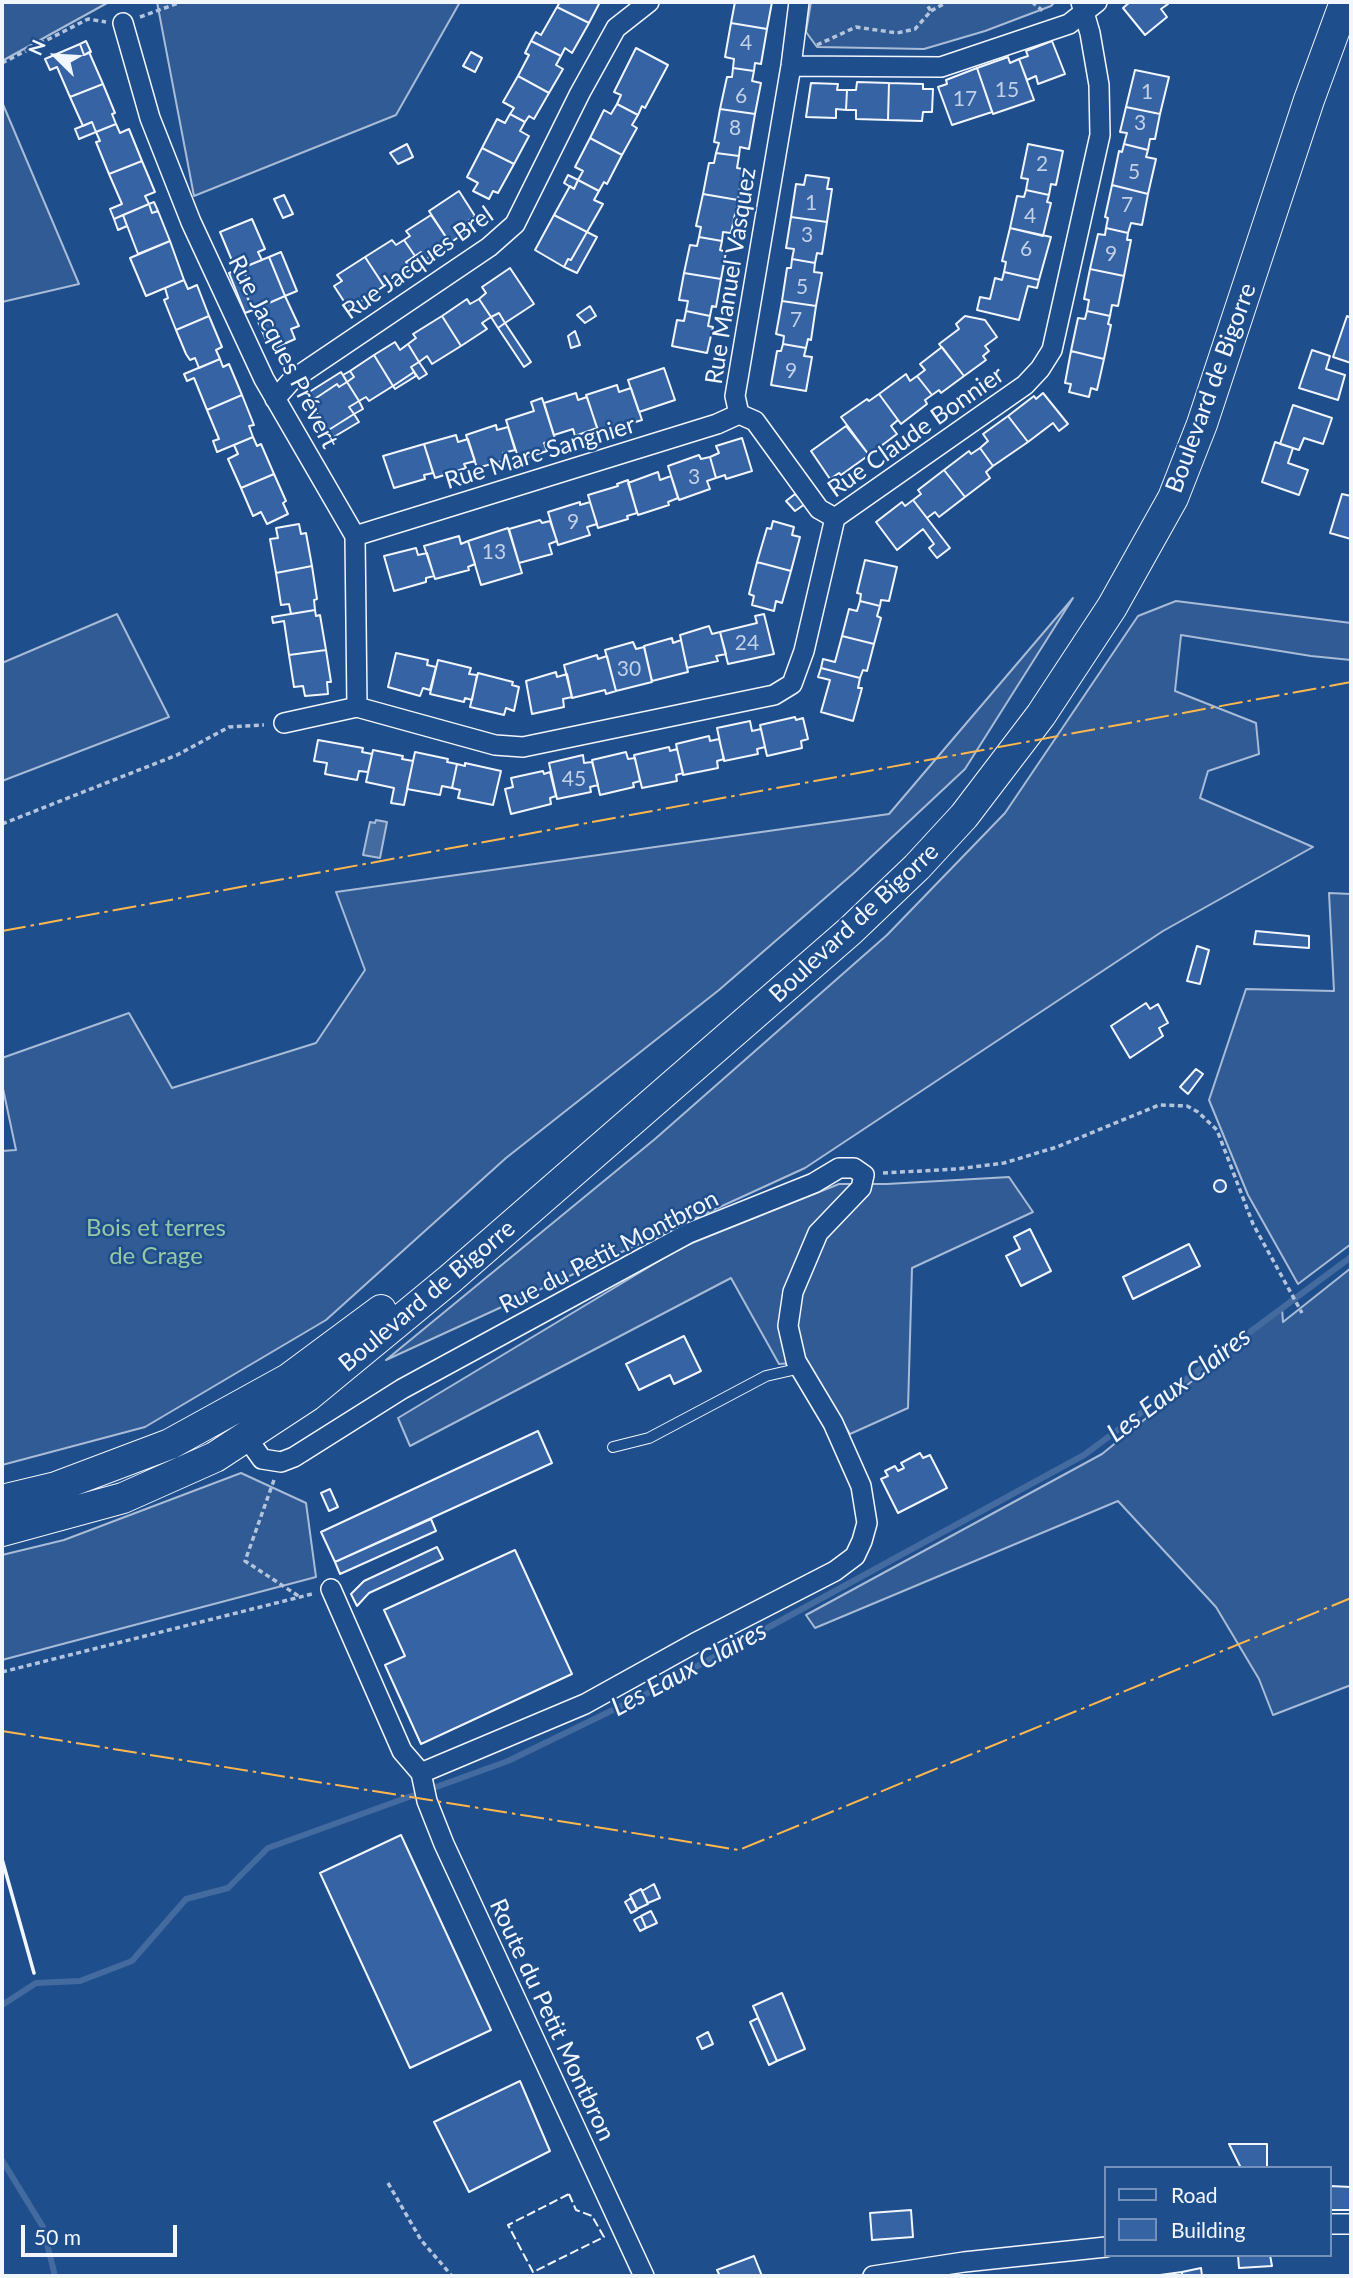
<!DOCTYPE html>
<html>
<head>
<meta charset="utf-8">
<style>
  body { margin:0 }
  #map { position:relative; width:1353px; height:2278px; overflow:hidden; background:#1f4e8c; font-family:Lato,sans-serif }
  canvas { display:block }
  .frame { position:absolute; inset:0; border:4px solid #f2f6ff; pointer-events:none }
  .legend { position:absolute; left:1104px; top:2166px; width:228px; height:91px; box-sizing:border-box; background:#1f4e8c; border:2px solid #7391ba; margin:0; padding:9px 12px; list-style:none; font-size:21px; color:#f2f6ff }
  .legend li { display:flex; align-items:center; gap:14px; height:35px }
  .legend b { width:35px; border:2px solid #7391ba }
  .north { position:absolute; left:21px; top:21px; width:70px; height:70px; -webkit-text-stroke:5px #1f4e8c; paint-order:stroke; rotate:294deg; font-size:19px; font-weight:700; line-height:28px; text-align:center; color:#f2f6ff }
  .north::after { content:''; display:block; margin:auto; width:24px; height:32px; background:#f2f6ff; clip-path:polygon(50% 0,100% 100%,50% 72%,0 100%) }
  .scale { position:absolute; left:21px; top:2225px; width:156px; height:32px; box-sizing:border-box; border:4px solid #f2f6ff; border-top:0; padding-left:9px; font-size:21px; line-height:24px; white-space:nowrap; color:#f2f6ff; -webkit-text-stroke:5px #1f4e8c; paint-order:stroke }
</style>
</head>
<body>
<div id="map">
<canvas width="1353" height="2278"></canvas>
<div class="frame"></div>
<ul class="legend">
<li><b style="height:9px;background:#1f4e8c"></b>Road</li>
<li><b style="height:19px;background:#3563a3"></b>Building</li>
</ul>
<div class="north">N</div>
<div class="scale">50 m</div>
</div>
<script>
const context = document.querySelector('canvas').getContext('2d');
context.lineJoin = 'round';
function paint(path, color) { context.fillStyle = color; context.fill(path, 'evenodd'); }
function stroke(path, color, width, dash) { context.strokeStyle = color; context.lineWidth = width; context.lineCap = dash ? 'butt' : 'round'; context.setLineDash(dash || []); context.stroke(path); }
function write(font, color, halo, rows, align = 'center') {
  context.font = font + ' Lato,sans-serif'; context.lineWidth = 5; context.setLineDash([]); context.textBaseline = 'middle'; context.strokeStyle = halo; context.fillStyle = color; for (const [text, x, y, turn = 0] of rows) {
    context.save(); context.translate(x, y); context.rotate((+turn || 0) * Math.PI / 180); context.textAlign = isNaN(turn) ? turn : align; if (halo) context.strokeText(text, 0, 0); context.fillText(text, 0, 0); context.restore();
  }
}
const built = new Path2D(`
  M2,2H109L2,61Z
  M157,2H460L396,115L194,196Z
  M811,2H1055L1051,6L985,31L924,49L817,47L806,32Z
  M2,102L79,284L2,302Z
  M1073,598L965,769L855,872L719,990L506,1158L326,1320L145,1427L2,1465V1151L16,1150L2,1084V1058L129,1013L172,1088L316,1043L365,970L336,892L889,814Z
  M1176,601L1351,623V660L1311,656L1181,635L1175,691L1256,723L1259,754L1208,771L1200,798L1313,847L1163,931L805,1168L386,1360L655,1139L887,935L1005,813L1138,616Z
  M117,614L169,717L2,781V663Z
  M1329,893L1351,894V1244L1298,1284L1248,1195L1209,1100L1246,989L1334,991Z
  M1009,1177L1033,1212L912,1268L908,1408L850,1434L807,1362L779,1364L731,1278L410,1446L398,1418L682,1247L839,1184H887Z
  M1351,1268V1685L1273,1715L1259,1679L1216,1607L1118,1501L815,1628L806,1615L1102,1454L1282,1308L1283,1322Z
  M241,1473L306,1503L316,1577L2,1660V1555L64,1540Z`);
paint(built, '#305b95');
stroke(built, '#a8bbd7', 2);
const water = new Path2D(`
  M376,820L387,822L380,858L363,855L370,822L375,823Z`);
paint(water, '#446ba0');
stroke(water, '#a8bbd7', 2);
stroke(new Path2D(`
  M2,2005L36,1983L80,1981L132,1961L186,1899L228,1888L268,1848L508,1761L650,1692L1084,1455L1351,1257
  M2,2160L43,2227L55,2276`), '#446ba0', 6);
const building = new Path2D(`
  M560,2H600L589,23L557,7Z
  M735,2H772L767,29L731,23Z
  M1130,2H1166L1168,4L1161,9L1167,17L1145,35L1123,8Z
  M557,7L589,23L572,53L565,48L561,56L531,41L536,32L541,35Z
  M731,23L767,29L761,64L755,63L754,71L733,68L734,59L725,57Z
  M86,41L91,52L84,55L80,44Z
  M531,41L561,56L556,65L563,69L549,93L518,76L529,55L525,53Z
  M1052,41L1065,74L1038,84L1036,76L1027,80L1019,59L1028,56L1026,51Z
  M80,44L84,55L89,52L103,84L70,97L57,67L50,70L45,59Z
  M636,48L668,65L645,108L642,106L638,115L617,104L621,95L614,92Z
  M471,52L482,58L475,72L463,66Z
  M1008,57L1010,63L1019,59L1034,100L993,114L977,68Z
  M733,68L754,71L752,81L761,83L755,114L720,109L727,77H732Z
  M977,68L992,112L952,125L938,87L947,84L946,80Z
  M1135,70L1169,77L1160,114L1126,107Z
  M518,76L549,93L534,119L529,116L525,122L510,114L514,108L503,102Z
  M857,82L889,83L888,120L856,119V110H846L847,90H856Z
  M811,83L838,84L837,90H847L846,110L836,109V118L806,117Z
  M889,83L923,84V89H933L932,112H923L922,121L888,120Z
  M103,84L115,113L112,114L116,124L96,132L92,122L83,126L70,97Z
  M617,104L638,115L632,125L637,128L622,155L590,138L604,110L611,114Z
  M1126,107L1160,114L1155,139H1150L1148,150L1124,144L1127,133L1120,132Z
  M720,109L755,114L749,149L740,147L739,156L716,153L719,143L714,142Z
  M510,114L525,122L520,131L529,136L514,164L482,148L497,119L505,123Z
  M92,122L96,132L79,139L75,129Z
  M116,124L120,133L129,129L142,161L109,174L96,142L100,141L96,132Z
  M590,138L622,155L607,184L604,182L599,191L578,180L583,171L575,167Z
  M407,144L413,157L398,164L390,153Z
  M1028,144L1063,151L1056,185L1051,184L1049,195L1026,190L1028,179L1021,178Z
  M1124,144L1148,150L1146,157L1156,159L1148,194L1112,185L1119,151L1122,152Z
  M482,148L514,164L498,193L493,191L489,199L473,191L478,183L467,177Z
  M716,153L739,156L737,168L743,169L738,200L703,194L709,163H714Z
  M142,161L155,192L145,196L149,204L114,219L110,209L122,204L109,174Z
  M568,175L578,180L574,189L564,183Z
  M806,175L829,178L827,189H832L827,222L791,217L796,184L804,185Z
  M578,180L599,191L594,200L603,204L587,232L554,215L570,186L574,189Z
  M1112,185L1148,194L1142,225L1131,223L1128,233L1106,228L1108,218L1105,217Z
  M1026,190L1049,195L1047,202L1051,203L1043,236L1010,228L1017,196L1024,197Z
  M459,191L475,216L465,223L470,229L450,243L429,211Z
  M703,194L738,200L731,233L723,232L722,241L699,237L701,227L696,226Z
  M284,195L293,214L283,218L274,199Z
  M154,202L158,211L152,213L149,204Z
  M149,204L152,213L158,211L170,241L138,254L123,215Z
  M123,215L127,226L118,230L114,219Z
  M431,215L450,243L426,259L421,252L415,256L404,240L410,236L406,231Z
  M554,215L587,232L571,260L568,259L564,267L535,250Z
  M791,217L827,222L822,254L817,253L815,263L792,259L794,249L786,248Z
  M252,219L265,249L258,252L262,260L242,268L239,260L233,263L220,232Z
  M1010,228L1051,237L1039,280L1004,272L1006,262L1002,261Z
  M1106,228L1128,233L1127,240H1131L1124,276L1090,269L1098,234L1105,235Z
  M587,232L597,237L577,273L564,267L568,259L571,260Z
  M699,237L722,241L720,250L726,252L721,279L684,273L690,245L697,246Z
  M392,240L396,245L404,240L415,256L406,262L411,269L384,286L365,257Z
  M170,241L184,280L146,296L130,258Z
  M281,252L297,291L285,296L269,257Z
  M269,257L285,296L253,310L240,281L247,278L242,268Z
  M365,257L384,286L357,304L355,301L347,306L334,286L342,281L337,275Z
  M792,259L815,263L814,272L822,273L816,306L782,301L787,268H791Z
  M242,268L247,278L240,281L253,310L245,313L229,273Z
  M510,268L534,304L505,323L499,313L491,317L479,299L486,293L482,287Z
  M1090,269L1124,276L1118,306L1112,305L1110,316L1087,311L1089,300L1084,299Z
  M1004,272L1039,280L1037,288L1028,286L1019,320L977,310L980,297L990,299L995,278L1002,280Z
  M684,273L721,279L716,307L712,306L710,316L686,311L688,301L679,300Z
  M184,280L188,289L197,285L209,316L176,330L164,300L168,298L165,288Z
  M285,296L299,326L291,329L295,339L275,348L271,338L266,340L253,310Z
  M467,299L470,304L479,299L491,317L482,323L487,329L461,346L442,316Z
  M782,301L816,306L811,340L808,339L806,348L783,344L784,336L776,334Z
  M590,306L596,316L585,323L577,315Z
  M686,311L710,316L708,326L713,327L707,353L672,346L677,320L684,321Z
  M1087,311L1110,316L1108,324L1111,325L1104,359L1071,351L1078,318L1085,319Z
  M499,313L505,323L498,328L491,317Z
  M209,316L222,347L216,350L220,359L199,368L195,358L190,360L186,354L176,330Z
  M442,316L461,346L432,364L427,356L419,362L408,344L416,338L413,334Z
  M965,316L985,320L997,337L985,346L989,351L983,356L986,360L964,376L939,344L959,329L956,324Z
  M1347,316L1351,318V363L1333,357Z
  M505,323L531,362L524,367L498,328Z
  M575,331L580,345L571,348L568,336Z
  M395,342L400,350L408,344L419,362L411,367L414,372L393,386L374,355Z
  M783,344L806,348L804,356L812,357L806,391L771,385L777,351H781Z
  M942,347L964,376L941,393L939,390L932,395L917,376L925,370L920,364Z
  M1312,350L1330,356L1326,369L1345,375L1338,400L1299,388Z
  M1071,351L1104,359L1097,390L1091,388L1089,397L1069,392L1071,384L1065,383Z
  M374,355L393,386L369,401L366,397L359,401L347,382L354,377L350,371Z
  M220,359L223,367L229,364L242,395L207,410L194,378L187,381L184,374Z
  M419,362L427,374L419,379L411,367Z
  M664,368L675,400L639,412L628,380Z
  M350,371L354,377L347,382L343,375Z
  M341,372L347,382L339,387L337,384L310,402L306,394Z
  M414,372L416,376L395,389L393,386Z
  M906,374L910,381L917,376L932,395L925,400L927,404L901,424L879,394Z
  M347,382L359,401L349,407L354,414L327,431L310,402L337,384L339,387Z
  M617,385L619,392L631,388L642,420L599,433L586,395Z
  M576,393L578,400L587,397L597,428L575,436L573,429L554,435L544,403Z
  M1043,393L1068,424L1059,431L1053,423L1028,442L1008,416L1034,396L1036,399Z
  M879,394L898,420L891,426L897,434L869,455L841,417L867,399L869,401Z
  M242,395L254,425L249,426L253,437L217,452L213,441L219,439L207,410Z
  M542,398L555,439L544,443L547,451L519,460L506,420L534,411L531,402Z
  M359,401L363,409L354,414L349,407Z
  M1293,405L1332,418L1323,444L1304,438L1299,450L1280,444Z
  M354,414L359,422L332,438L327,431Z
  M1008,416L1028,442L993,466L980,448L988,441L983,434Z
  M496,425L497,430L508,427L515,450L503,453L506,460L477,468L466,435Z
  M846,426L869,455L841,475L839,473L830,479L811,451Z
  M456,435L458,442L468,439L475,461L464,464L466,468L435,478L424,444Z
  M253,437L257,446L261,444L274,474L241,488L228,459L238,454L234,445Z
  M742,438L752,471L726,479L725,475L716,478L710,457L719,453L716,446Z
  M1275,442L1293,448L1288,463L1308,470L1299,495L1262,482Z
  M424,444L433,473L424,475L425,479L394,488L383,456Z
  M980,448L993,466L986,472L990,478L965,497L944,470L969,451L971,454Z
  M699,455L701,459L710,457L716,478L707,481L710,489L679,500L668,466Z
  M944,470L965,497L939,517L935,512L927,518L913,500L921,494L918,490Z
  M658,472L660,480L671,476L678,498L668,502L669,505L638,515L628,483Z
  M274,474L286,501L283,503L288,514L267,524L261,512L253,516L241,488Z
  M628,480L637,513L627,516L628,519L598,528L588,495L618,486L617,484Z
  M795,494L805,504L795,511L786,501Z
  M1342,494L1351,496V539L1330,533Z
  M913,500L950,548L937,558L929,548L934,544L923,529L897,550L876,522L902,502L905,506Z
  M580,502V505L590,502L597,524L587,527L590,535L558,545L548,512Z
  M540,520L542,523L550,521L557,541L549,544L552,554L519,563L509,529Z
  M773,521L794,527L792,535L800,537L791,571L757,562L767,528L771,529Z
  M299,524L301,534L306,533L312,566L276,573L270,539L278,538L276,528Z
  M508,528L522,573L481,585L468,541Z
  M459,536L461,544L468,541L475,564L468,567L469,570L435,579L424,546Z
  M416,548L418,555L427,553L434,576L426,578V582L394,591L384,556Z
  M865,560L897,567L889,601L881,600L880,606L860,601L861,594L857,593Z
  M757,562L791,571L782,603L776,601L774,611L752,605L754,596L749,594Z
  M312,566L317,599L314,600L315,610L291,614L289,604L281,605L276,573Z
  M860,601L880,606L877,616L881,618L874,644L842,636L849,609L857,611Z
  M315,610L316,616L320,615L326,650L289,655L284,621L273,623L272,617Z
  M764,614L774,654L728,664L720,632L757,623L755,616Z
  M709,626L712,634L720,632L726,654L716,656L718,661L687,668L680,635Z
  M842,636L874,644L867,671L863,670L860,678L821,668L823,659L835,662Z
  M672,638L673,643L681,640L688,672L652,681L644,646Z
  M633,642L636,649L644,647L652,682L616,691L605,650Z
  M326,650L331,682H327L328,694L305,696L303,686L294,687L289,655Z
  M396,653L428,660L427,665L436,667L430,690L423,688L420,696L388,687Z
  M597,655L598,659L607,656L616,691L606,694L605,690L572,698L564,665Z
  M438,660L471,668L469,674L477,675L472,700L465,698L464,702L430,694Z
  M821,668L860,678L858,688H862L853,721L821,712L830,680L818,677Z
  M556,672L557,677L567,674L572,697L563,699L564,707L532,714L526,681Z
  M478,673L513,682L512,685L519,687L514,711L506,708L504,715L470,707Z
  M795,717L796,720L803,718L808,739L801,741L802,748L767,756L760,725Z
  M750,721L752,731L761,729L765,747L757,749L758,754L724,761L717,728Z
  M709,736L710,741L719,739L724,759L717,761L718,768L683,775L676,744Z
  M318,740L363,748L362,752L372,754L368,772L359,771L357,780L325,774L327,763L314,761Z
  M669,747L670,751L677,749L683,773L676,775L677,781L642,788L634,755Z
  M373,750L403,756L402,759L413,761L404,805L391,803L394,788L366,782Z
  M415,752L448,759L447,762L457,764L452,788L442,786L440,795L407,789Z
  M626,752L628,759L635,758L640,781L633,783L634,787L600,795L592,760Z
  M583,755L584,763L592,762L598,785L590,787L591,792L557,799L549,763Z
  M465,763L501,771L493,805L458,798L460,790L452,788L457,764L465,766Z
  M543,771L544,774L550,772L556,796L550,798L551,804L511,814L505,789L513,787L511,778Z
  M1256,931L1309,936V948L1254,944Z
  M1197,946L1209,950L1200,984L1187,981Z
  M1146,1003L1150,1009L1158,1004L1168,1023L1159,1028L1163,1036L1130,1058L1111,1026Z
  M1196,1069L1203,1074L1188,1094L1180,1087Z
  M1214 1186a6 6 0 1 1 12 0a6 6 0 1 1-12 0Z
  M1030,1229L1051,1271L1021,1286L1006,1256L1020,1249L1014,1237Z
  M1189,1244L1200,1266L1133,1299L1123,1277Z
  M684,1336L701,1371L674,1384L670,1375L639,1390L626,1364Z
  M538,1431L552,1463L335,1562L321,1532Z
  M920,1453L923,1458L930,1455L947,1488L898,1513L881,1479L888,1476L885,1471L895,1466L898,1471L904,1468L901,1463Z
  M330,1489L338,1507L329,1511L321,1493Z
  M431,1519L436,1531L340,1574L335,1562Z
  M437,1547L443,1559L369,1593L357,1606L351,1594L364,1581Z
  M515,1550L572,1674L421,1744L385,1665L405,1656L384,1610Z
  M401,1835L491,2030L410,2068L320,1873Z
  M654,1884L660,1898L648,1903L642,1891Z
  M641,1889L648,1904L637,1909L630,1895Z
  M631,1898L637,1910L631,1913L625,1902Z
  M651,1911L657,1923L646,1928L641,1916Z
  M641,1916L646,1928L640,1931L634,1920Z
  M782,1993L805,2049L777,2061L753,2006Z
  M758,2018L777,2061L769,2065L750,2022Z
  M708,2032L713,2044L702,2049L697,2038Z
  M520,2081L550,2151L469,2192L434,2122Z
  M1229,2144H1267V2168H1241Z
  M1330,2186L1351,2187V2210H1330Z
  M911,2210L913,2237L872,2240L870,2213Z
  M1238,2255H1270L1272,2266L1239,2268Z
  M754,2256L762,2276H720L717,2270Z
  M1201,2268L1202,2276H1182V2272Z
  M1182,2272V2276H1160V2275Z`);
paint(building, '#3563a3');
stroke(building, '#f2f6ff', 2);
const lane = new Path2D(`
  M613,1447L649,1438L766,1376L801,1368`);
const street = new Path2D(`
  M799,2L791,66L735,396L739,414L755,421L819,509L835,518
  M123,23L150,118L191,222L264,379L355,536L357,707
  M791,66L941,67L1069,24L1097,2
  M275,399L292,380L489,247L515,224L580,93L616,28L649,2
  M355,536L717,424L739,414
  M284,723L357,707L495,745L523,747L774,695L792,684L804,651L835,518L1025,385L1040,369L1052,350L1100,135L1099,85L1090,33L1081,2
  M247,1438L262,1459L281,1462L294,1457L402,1389L689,1233L814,1183L839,1168H854L864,1175L861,1188L818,1233L793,1292L788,1326L796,1361L833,1423L861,1486L867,1523L862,1541L855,1556L835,1571L695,1643L585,1704L421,1773
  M331,1589L402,1751L421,1773
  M421,1773L427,1801L444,1844L644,2276
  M1330,2224H1351
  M873,2276L964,2262L1106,2247`);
const primary = new Path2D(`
  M2,1500L56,1487L170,1444L288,1379L381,1310
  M2,1531L123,1498L215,1457L308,1396L450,1279L850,931L917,867L964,816L1041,715L1112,607L1173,498L1202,424L1309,100L1345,2`);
stroke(lane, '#f2f6ff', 12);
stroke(street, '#f2f6ff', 22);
stroke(primary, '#f2f6ff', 32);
stroke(new Path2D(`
  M1032,2L1043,11
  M931,11L947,2
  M140,17L181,2
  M817,45L856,27L897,33L915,29L931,11L925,2
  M2,63L88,19L106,22
  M2,824L177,755L229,727L264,725
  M883,1173L957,1169L1004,1163L1057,1147L1159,1105L1187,1106L1198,1112L1217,1130L1253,1224L1302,1313
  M274,1480L245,1561L300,1597
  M2,1672L312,1594
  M388,2183L421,2240L452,2276`), '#b3c4dc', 3.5, [5, 3.5]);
stroke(lane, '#1f4e8c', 10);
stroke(street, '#1f4e8c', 19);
stroke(primary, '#1f4e8c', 30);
stroke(new Path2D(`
  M569,2194L576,2210L592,2216L604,2237L533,2272L508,2225Z`), '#f2f6ff', 2, [9, 3.5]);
stroke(new Path2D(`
  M2,1859L34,1973`), '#f2f6ff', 3.5);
stroke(new Path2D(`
  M2,931L1351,682
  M2,1731L739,1850L1351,1598`), '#ffb74d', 2, [24, 5, 3.5, 5]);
write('21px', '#c3d1e8', null, [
  ["4",746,43],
  ["15",1007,90],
  ["1",1147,92],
  ["6",741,96],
  ["17",965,99],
  ["3",1140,123],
  ["8",735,128],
  ["2",1042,164],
  ["5",1134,172],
  ["1",811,203],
  ["7",1127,205],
  ["4",1030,216],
  ["3",807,235],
  ["6",1026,249],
  ["9",1111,254],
  ["5",802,287],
  ["7",796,320],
  ["9",791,371],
  ["3",694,477],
  ["9",573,522],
  ["13",494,552],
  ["24",747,643],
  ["30",629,669],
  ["45",574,779]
]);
write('24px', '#f2f6ff', '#1f4e8c', [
  ["Rue Jacques Brel",418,263,-35],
  ["Rue Manuel Vasquez",731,276,-81],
  ["Rue Jacques Prévert",283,352,63],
  ["Boulevard de Bigorre",1211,388,-70],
  ["Rue Claude Bonnier",916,432,-35],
  ["Rue Marc Sangnier",540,453,-17],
  ["Boulevard de Bigorre",854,923,-43],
  ["Rue du Petit Montbron",609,1252,-27],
  ["Boulevard de Bigorre",427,1296,-40],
  ["Route du Petit Montbron",552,2020,65]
]);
write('24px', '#97c8a6', '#1f4e8c', [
  ["Bois et terres",156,1228],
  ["de Crage",156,1256]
]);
write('italic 26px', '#f2f6ff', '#1f4e8c', [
  ["Les Eaux Claires",1179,1385,-37],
  ["Les Eaux Claires",689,1669,-28]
]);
</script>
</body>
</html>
